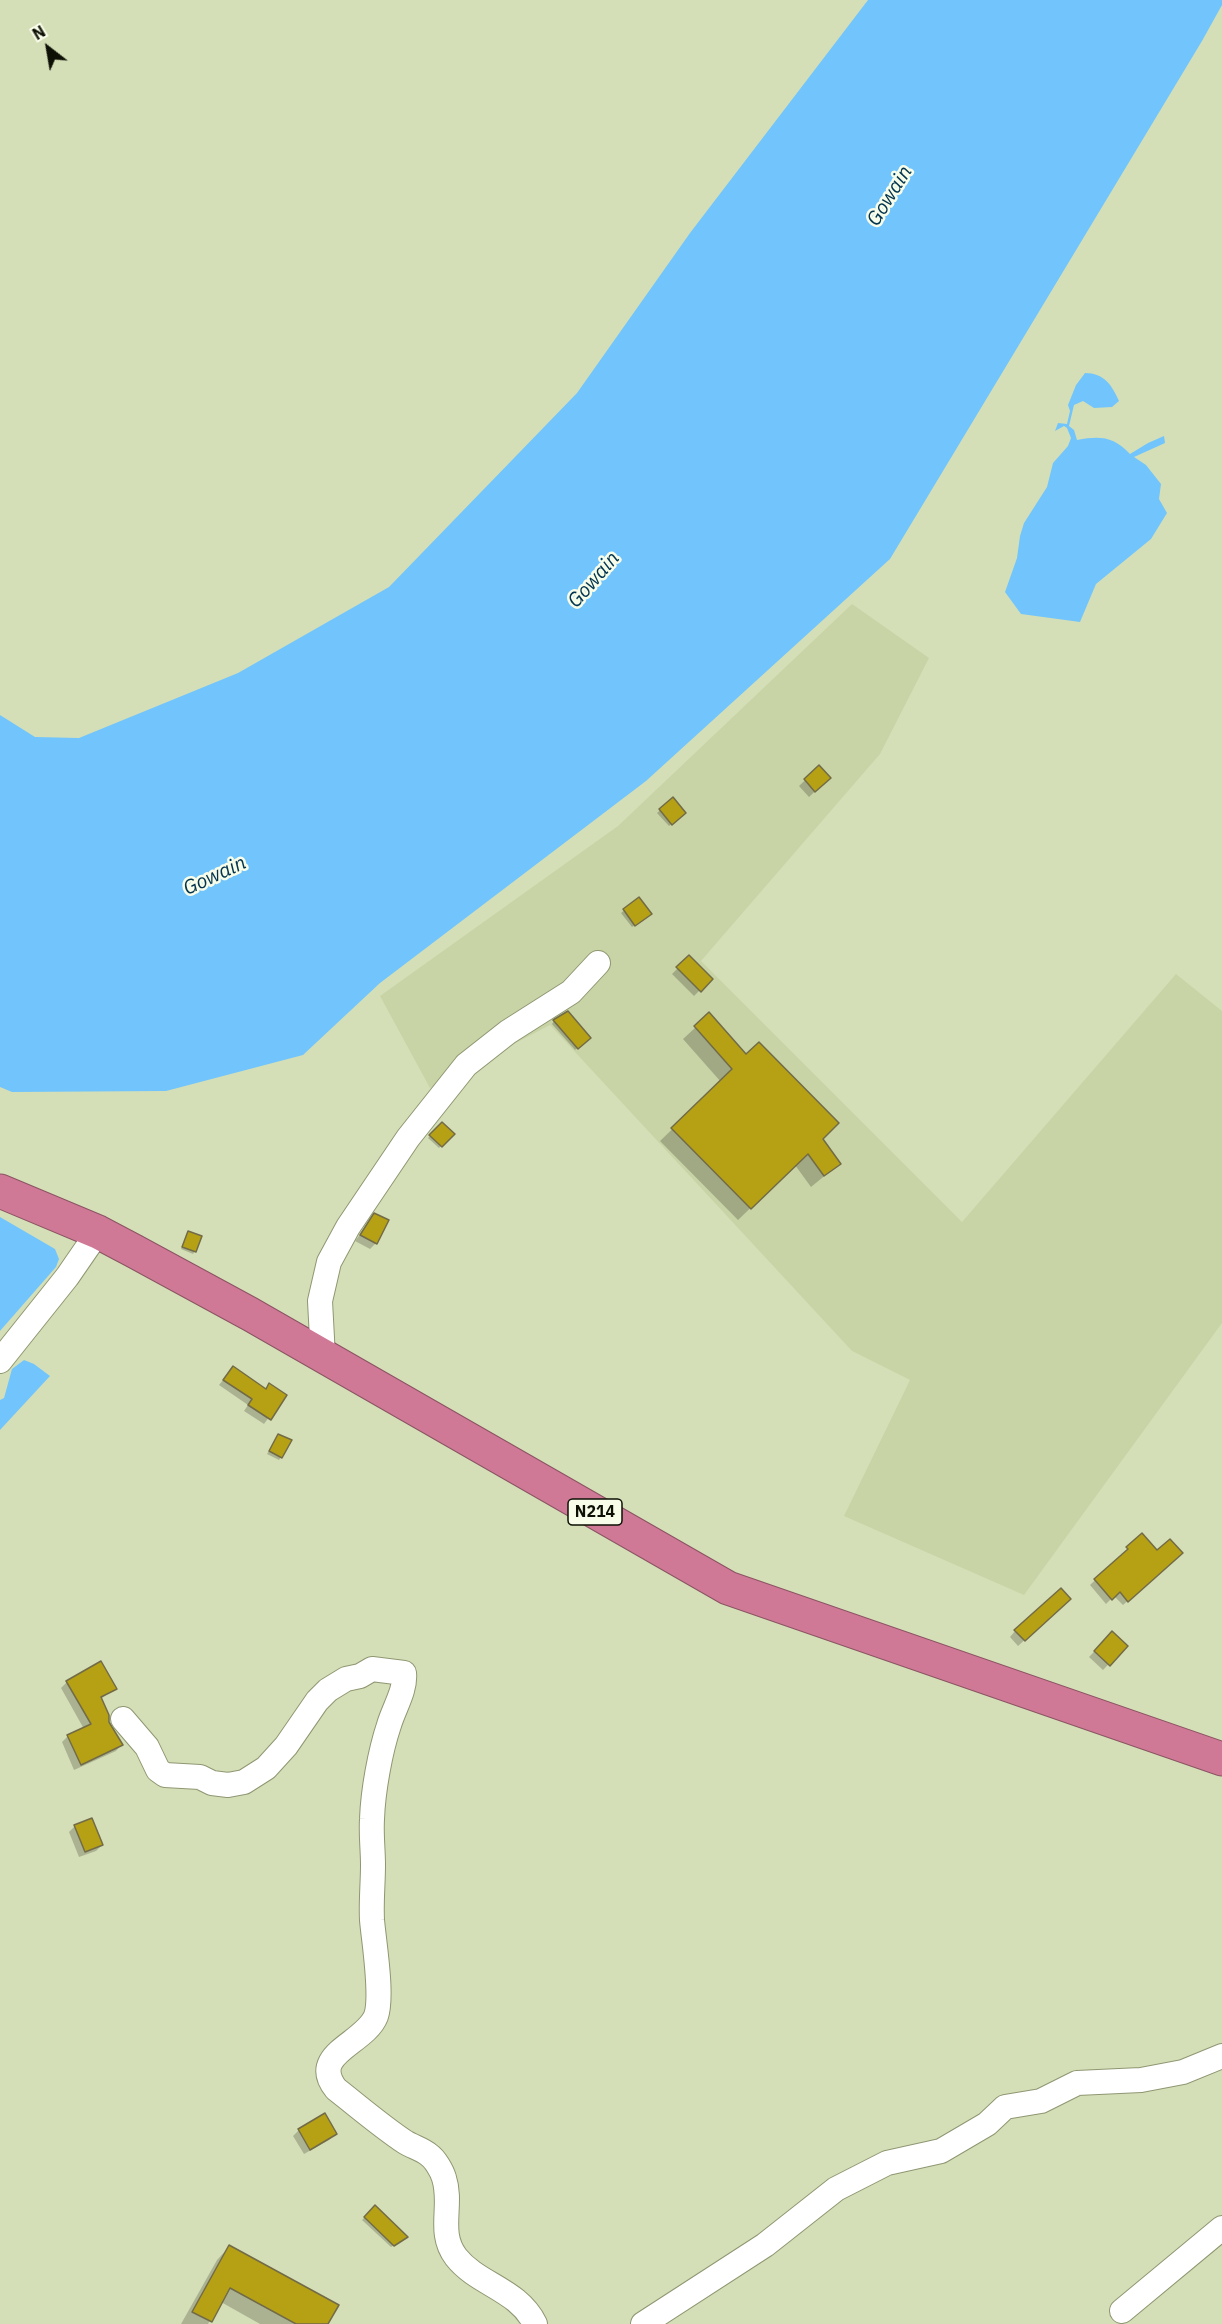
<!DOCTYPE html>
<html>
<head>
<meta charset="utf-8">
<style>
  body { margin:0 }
  #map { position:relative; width:1222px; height:2324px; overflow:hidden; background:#d5dfb7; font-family:"IBM Plex Sans",sans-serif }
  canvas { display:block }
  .north { position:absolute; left:18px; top:18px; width:60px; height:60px; -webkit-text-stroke:4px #f8fde9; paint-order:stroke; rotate:329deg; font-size:16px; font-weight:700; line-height:24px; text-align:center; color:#0d1004 }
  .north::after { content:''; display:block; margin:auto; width:21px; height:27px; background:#0d1004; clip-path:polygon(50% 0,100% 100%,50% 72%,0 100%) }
</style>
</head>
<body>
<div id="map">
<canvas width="1222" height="2324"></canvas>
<div class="north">N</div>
</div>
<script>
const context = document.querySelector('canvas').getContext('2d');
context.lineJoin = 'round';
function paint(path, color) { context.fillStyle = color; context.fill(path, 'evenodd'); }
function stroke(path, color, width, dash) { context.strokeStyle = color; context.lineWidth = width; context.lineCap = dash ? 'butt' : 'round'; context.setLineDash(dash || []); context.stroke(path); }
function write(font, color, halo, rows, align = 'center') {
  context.font = font + ' "IBM Plex Sans",sans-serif'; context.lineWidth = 5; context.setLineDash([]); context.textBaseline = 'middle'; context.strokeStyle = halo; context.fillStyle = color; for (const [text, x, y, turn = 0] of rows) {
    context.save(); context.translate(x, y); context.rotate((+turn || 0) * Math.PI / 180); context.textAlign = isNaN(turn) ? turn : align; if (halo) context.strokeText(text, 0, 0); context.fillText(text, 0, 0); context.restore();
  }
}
paint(new Path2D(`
  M852,604L929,658L880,754L701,961L962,1222L1176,974L1222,1011V1323L1024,1595L844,1516L910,1380L852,1351L550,1025L430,1088L380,996L618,826Z`), '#c8d4a6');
paint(new Path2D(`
  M868,0H1222V5L1202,41L890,559L646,781L380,983L303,1055L166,1091L12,1092L0,1087V715L35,737L79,738L238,673L389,587L577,393L690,233Z
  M1085,373C1104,373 1112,385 1119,401L1112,407L1094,408L1083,401L1074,405L1069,426L1074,430L1077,440C1100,436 1113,436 1130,454L1148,443L1164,436L1165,443L1134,457L1146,465L1161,484L1159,499L1167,513L1151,539L1096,584L1080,622L1021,614L1005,592L1017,558L1020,536L1024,523L1047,487L1053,463L1068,446L1071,438L1067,428L1064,426L1055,431L1058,423L1067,424L1070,411L1068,405L1076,385Z
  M0,1217L55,1249L59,1259L56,1267L0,1331Z
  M24,1360L34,1364L50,1376L0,1430V1400L4,1398L12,1369Z`), '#71c5fc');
paint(new Path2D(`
  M819,767L829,778L809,797L799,786Z
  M672,799L684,813L669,826L657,813Z
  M639,899L647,916L632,927L621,913Z
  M689,957L711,979L694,996L672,974Z
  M709,1015L821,1139L839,1164L811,1187L795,1165L738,1220L660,1141L721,1082L683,1039Z
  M554,1021L589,1038L575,1050L552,1024Z
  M442,1124L453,1134L439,1148L428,1138Z
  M375,1215L376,1243L370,1249L355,1241Z
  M188,1233L195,1251L193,1254L181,1249Z
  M233,1368L265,1390L270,1385L285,1395L264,1424L244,1411L248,1405L219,1385Z
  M278,1435L281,1457L279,1460L267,1454Z
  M1142,1535L1157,1552L1176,1558L1123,1605L1114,1596L1106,1604L1090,1585Z
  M1063,1605L1018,1646L1010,1637L1015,1631Z
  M1112,1633L1126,1646L1103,1670L1089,1657Z
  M67,1682L115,1688L101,1699L108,1723L121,1745L116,1751L74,1770L62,1742L68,1736L84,1729L61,1688Z
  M75,1826L102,1845L96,1851L79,1857L69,1832Z
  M299,2130L335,2134L329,2140L304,2154L293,2136Z
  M375,2207L404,2239L391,2247L362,2220Z
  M229,2247L327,2324H260L221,2302L208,2324H181L217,2260Z`), '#0003');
const building = new Path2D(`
  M819,765L831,778L815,792L804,779Z
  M673,797L686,813L672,825L659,809Z
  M639,897L652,914L635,926L623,909Z
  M689,955L713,979L701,992L676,967Z
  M568,1011L591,1038L578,1049L553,1020Z
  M709,1012L746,1054L759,1042L839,1123L823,1139L841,1164L824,1176L808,1154L751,1209L671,1128L732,1069L694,1026Z
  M442,1122L455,1134L442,1147L429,1135Z
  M374,1213L389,1220L377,1244L360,1235Z
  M188,1231L202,1236L196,1252L182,1247Z
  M233,1366L266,1389L269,1383L287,1395L271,1420L248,1405L252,1399L223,1380Z
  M278,1434L292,1440L282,1458L269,1451Z
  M1142,1533L1157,1550L1170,1539L1183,1553L1128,1602L1120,1592L1112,1600L1094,1579L1128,1549L1126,1547Z
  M1061,1588L1071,1599L1025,1641L1014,1630Z
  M1112,1631L1128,1646L1110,1666L1094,1651Z
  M101,1661L117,1689L101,1697L109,1715V1722L123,1745L81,1765L67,1735L91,1724L66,1681Z
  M92,1818L103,1845L85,1852L74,1825Z
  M325,2113L337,2134L310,2150L298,2129Z
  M375,2205L408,2237L394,2246L364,2217Z
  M229,2245L339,2305L328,2324H296L230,2288L212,2322L192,2312Z`);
paint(building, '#b6a114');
stroke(building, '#726b47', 1.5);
const minor = new Path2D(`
  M323,1357L320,1301L329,1262L348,1227L408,1138L466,1065L508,1032L571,992L598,963
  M0,1361L67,1277L98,1232
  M123,1719L147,1747L158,1770L165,1775L200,1777L212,1783L228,1785L244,1782L266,1768L286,1746L317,1701L328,1690L346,1679L360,1676L372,1669L404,1673C406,1690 394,1708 389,1725C380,1752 373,1791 372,1819C371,1835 373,1850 373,1865C373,1883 371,1902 372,1920C374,1943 383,1996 376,2016C365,2044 308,2054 336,2089C359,2107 381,2126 405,2142C413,2147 422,2149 429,2155C435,2159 442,2171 444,2178C453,2206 437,2232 456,2257C478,2285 518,2289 535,2324
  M1122,2311L1222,2228
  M643,2324L765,2245L836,2189L887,2163L941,2151L987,2124L1005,2107L1041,2101L1077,2083L1141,2080L1183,2072L1222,2056`);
const highway = new Path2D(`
  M0,1191L98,1232L134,1251L250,1314L728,1588L1222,1759`);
stroke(minor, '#8e9772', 26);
stroke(highway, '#8b5463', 35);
stroke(minor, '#fff', 24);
stroke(highway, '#cf7996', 33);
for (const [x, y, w] of [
  [595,1512,54]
]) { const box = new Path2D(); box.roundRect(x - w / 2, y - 13, w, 26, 4.5); context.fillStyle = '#f8fde9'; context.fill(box); stroke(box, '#0d1004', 1.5); }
write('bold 16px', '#0d1004', null, [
  ["N214",595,1512]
]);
write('italic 20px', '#02344f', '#f8fde9', [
  ["Gowain",890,196,-58],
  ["Gowain",594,580,-49],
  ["Gowain",215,876,-25]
]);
</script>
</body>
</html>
